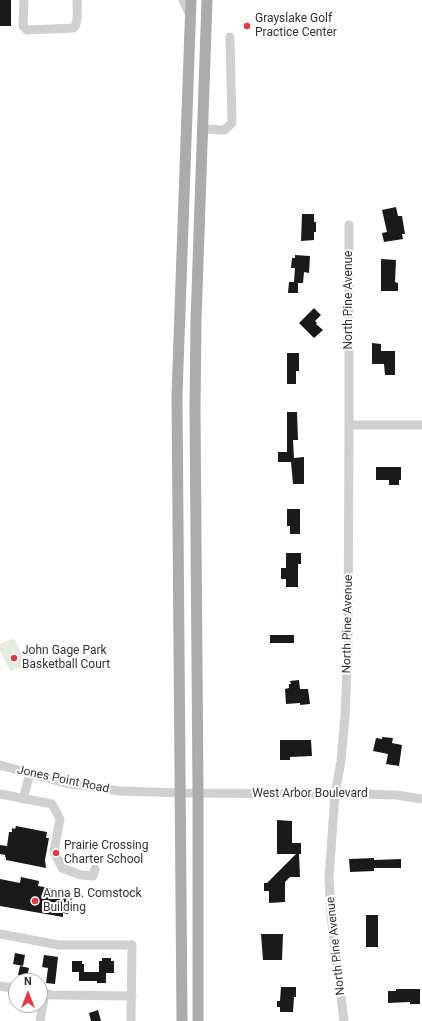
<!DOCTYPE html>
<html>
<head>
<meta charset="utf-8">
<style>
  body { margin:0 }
  #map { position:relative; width:422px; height:1021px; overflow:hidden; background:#fff; font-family:Roboto,sans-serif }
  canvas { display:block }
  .north { position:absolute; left:8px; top:973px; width:40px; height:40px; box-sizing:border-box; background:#fff; border:1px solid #adadad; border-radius:50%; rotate:0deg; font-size:11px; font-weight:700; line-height:16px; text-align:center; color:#333 }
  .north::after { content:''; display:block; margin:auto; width:14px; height:18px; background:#e63946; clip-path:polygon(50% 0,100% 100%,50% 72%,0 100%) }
</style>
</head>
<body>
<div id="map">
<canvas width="422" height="1021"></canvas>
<div class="north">N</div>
</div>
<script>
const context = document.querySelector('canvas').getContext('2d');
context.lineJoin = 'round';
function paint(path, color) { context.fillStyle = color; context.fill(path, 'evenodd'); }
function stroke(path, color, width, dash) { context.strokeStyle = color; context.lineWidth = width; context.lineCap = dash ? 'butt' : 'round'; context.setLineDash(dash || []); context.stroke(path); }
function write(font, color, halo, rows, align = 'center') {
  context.font = font + ' Roboto,sans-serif'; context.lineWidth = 4; context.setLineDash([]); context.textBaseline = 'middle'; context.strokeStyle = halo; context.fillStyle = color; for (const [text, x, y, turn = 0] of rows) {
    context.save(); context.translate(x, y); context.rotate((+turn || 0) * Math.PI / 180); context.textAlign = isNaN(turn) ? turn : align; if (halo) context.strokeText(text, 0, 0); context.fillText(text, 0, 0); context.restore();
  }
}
paint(new Path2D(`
  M14,638L27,665L10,671L0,651V644Z`), '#e6ecdf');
paint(new Path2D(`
  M0,0H11V26H0Z
  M396,207L398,216H402L405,234H402L403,239L384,242L382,233L387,232L382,210Z
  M302,214H314V222H316V232H314V240L301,241Z
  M295,255L310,256L309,273L304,272L303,283H298V293H288L289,282H294L295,268H291L292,258H295Z
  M381,259L396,260L395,282L398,283V291H381Z
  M314,308L321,315L315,321L317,323L316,324L323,330L314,338L299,323Z
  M372,343L381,344V351H395V375H385L384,364H372Z
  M287,353H299V371H296V384H287Z
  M287,412H297L298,440H293L294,458L304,457V484H293L291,462H278V452H287Z
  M376,467H401V480H399V485H389V480H376Z
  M287,509H300V534H290V526H287Z
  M286,553H301V564H298V587H286V579H281V568H286Z
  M270,635H294V643H270Z
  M299,680L300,689H308L310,704L300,705V703L286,704L285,689L289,688V684H291L290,681Z
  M382,737L393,738L392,743L402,745L399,766L386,764L388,754L373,751L376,738L382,739Z
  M280,740H311L312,756L290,757V760H280Z
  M277,820L292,821V843H301V854H299L300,877H290L285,882V902L269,903V891H264V883H267L296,854H277Z
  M16,826L47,832L46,838H49L45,860L46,868L6,860V857H5V855L0,854V845L7,846L9,832H12V828L15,829Z
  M374,858V860L401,859V868H374V871L350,872L349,859Z
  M21,877L39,881L38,886L68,891L67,896L72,897L68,914L63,913V917L0,906V879L20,883Z
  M366,915H378V947H366Z
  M261,934H283L282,960H263Z
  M15,953L25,955L23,966L13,964Z
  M44,955L58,957L55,984L46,983L48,968L42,967Z
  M102,958H111V961H114V973H106V983H97V981H79V972H99V961H102Z
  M72,961H82V964H84V972H72Z
  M20,966L29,968L27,977L18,975Z
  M281,987H296V997H294L293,1012H280V1007H277V1001H280Z
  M396,989H420V1004H410V1002L388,1003V991H396Z
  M98,1010L101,1021H91L89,1013Z`), '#1a1a1a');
stroke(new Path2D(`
  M24,0L23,26L27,30L74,28C79,21 77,9 77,0
  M183,0L190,15
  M203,129L224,130L232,123L230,37
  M349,425H422
  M0,765L65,783L120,791L181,793L362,794L396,795L422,799
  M0,794L52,804L60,819L54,851L62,868L81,875L93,876L95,869
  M23,799L30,773
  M0,934L59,945H132L131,1021
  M0,986L16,989
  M40,993L52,995L132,996
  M40,1021L45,994
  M344,1021L331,916L329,878L335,794L341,761L345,716L348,645L349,425V225`), '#d0d0d0', 9);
stroke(new Path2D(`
  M182,1021L177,395L191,0
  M198,1021V793L195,408L196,321L207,0`), '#ababab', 11);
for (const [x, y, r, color] of [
  [247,26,4,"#e63946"],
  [14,658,4,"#e63946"],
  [56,853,4,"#e63946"],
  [35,901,4,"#e63946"]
]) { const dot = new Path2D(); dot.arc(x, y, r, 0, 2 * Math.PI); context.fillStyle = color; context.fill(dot); stroke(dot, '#fff', 1.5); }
write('12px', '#333', '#fff', [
  ["Grayslake Golf",255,19],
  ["Practice Center",255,33],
  ["John Gage Park",22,651],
  ["Basketball Court",22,665],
  ["Prairie Crossing",64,846],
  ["Charter School",64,860],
  ["Anna B. Comstock",43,894],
  ["Building",43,908]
], 'left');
write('12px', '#333', '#fff', [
  ["North Pine Avenue",349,300,-90],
  ["North Pine Avenue",348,624,-89],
  ["Jones Point Road",63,780,12],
  ["West Arbor Boulevard",310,794],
  ["North Pine Avenue",336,946,-96]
]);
</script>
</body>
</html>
